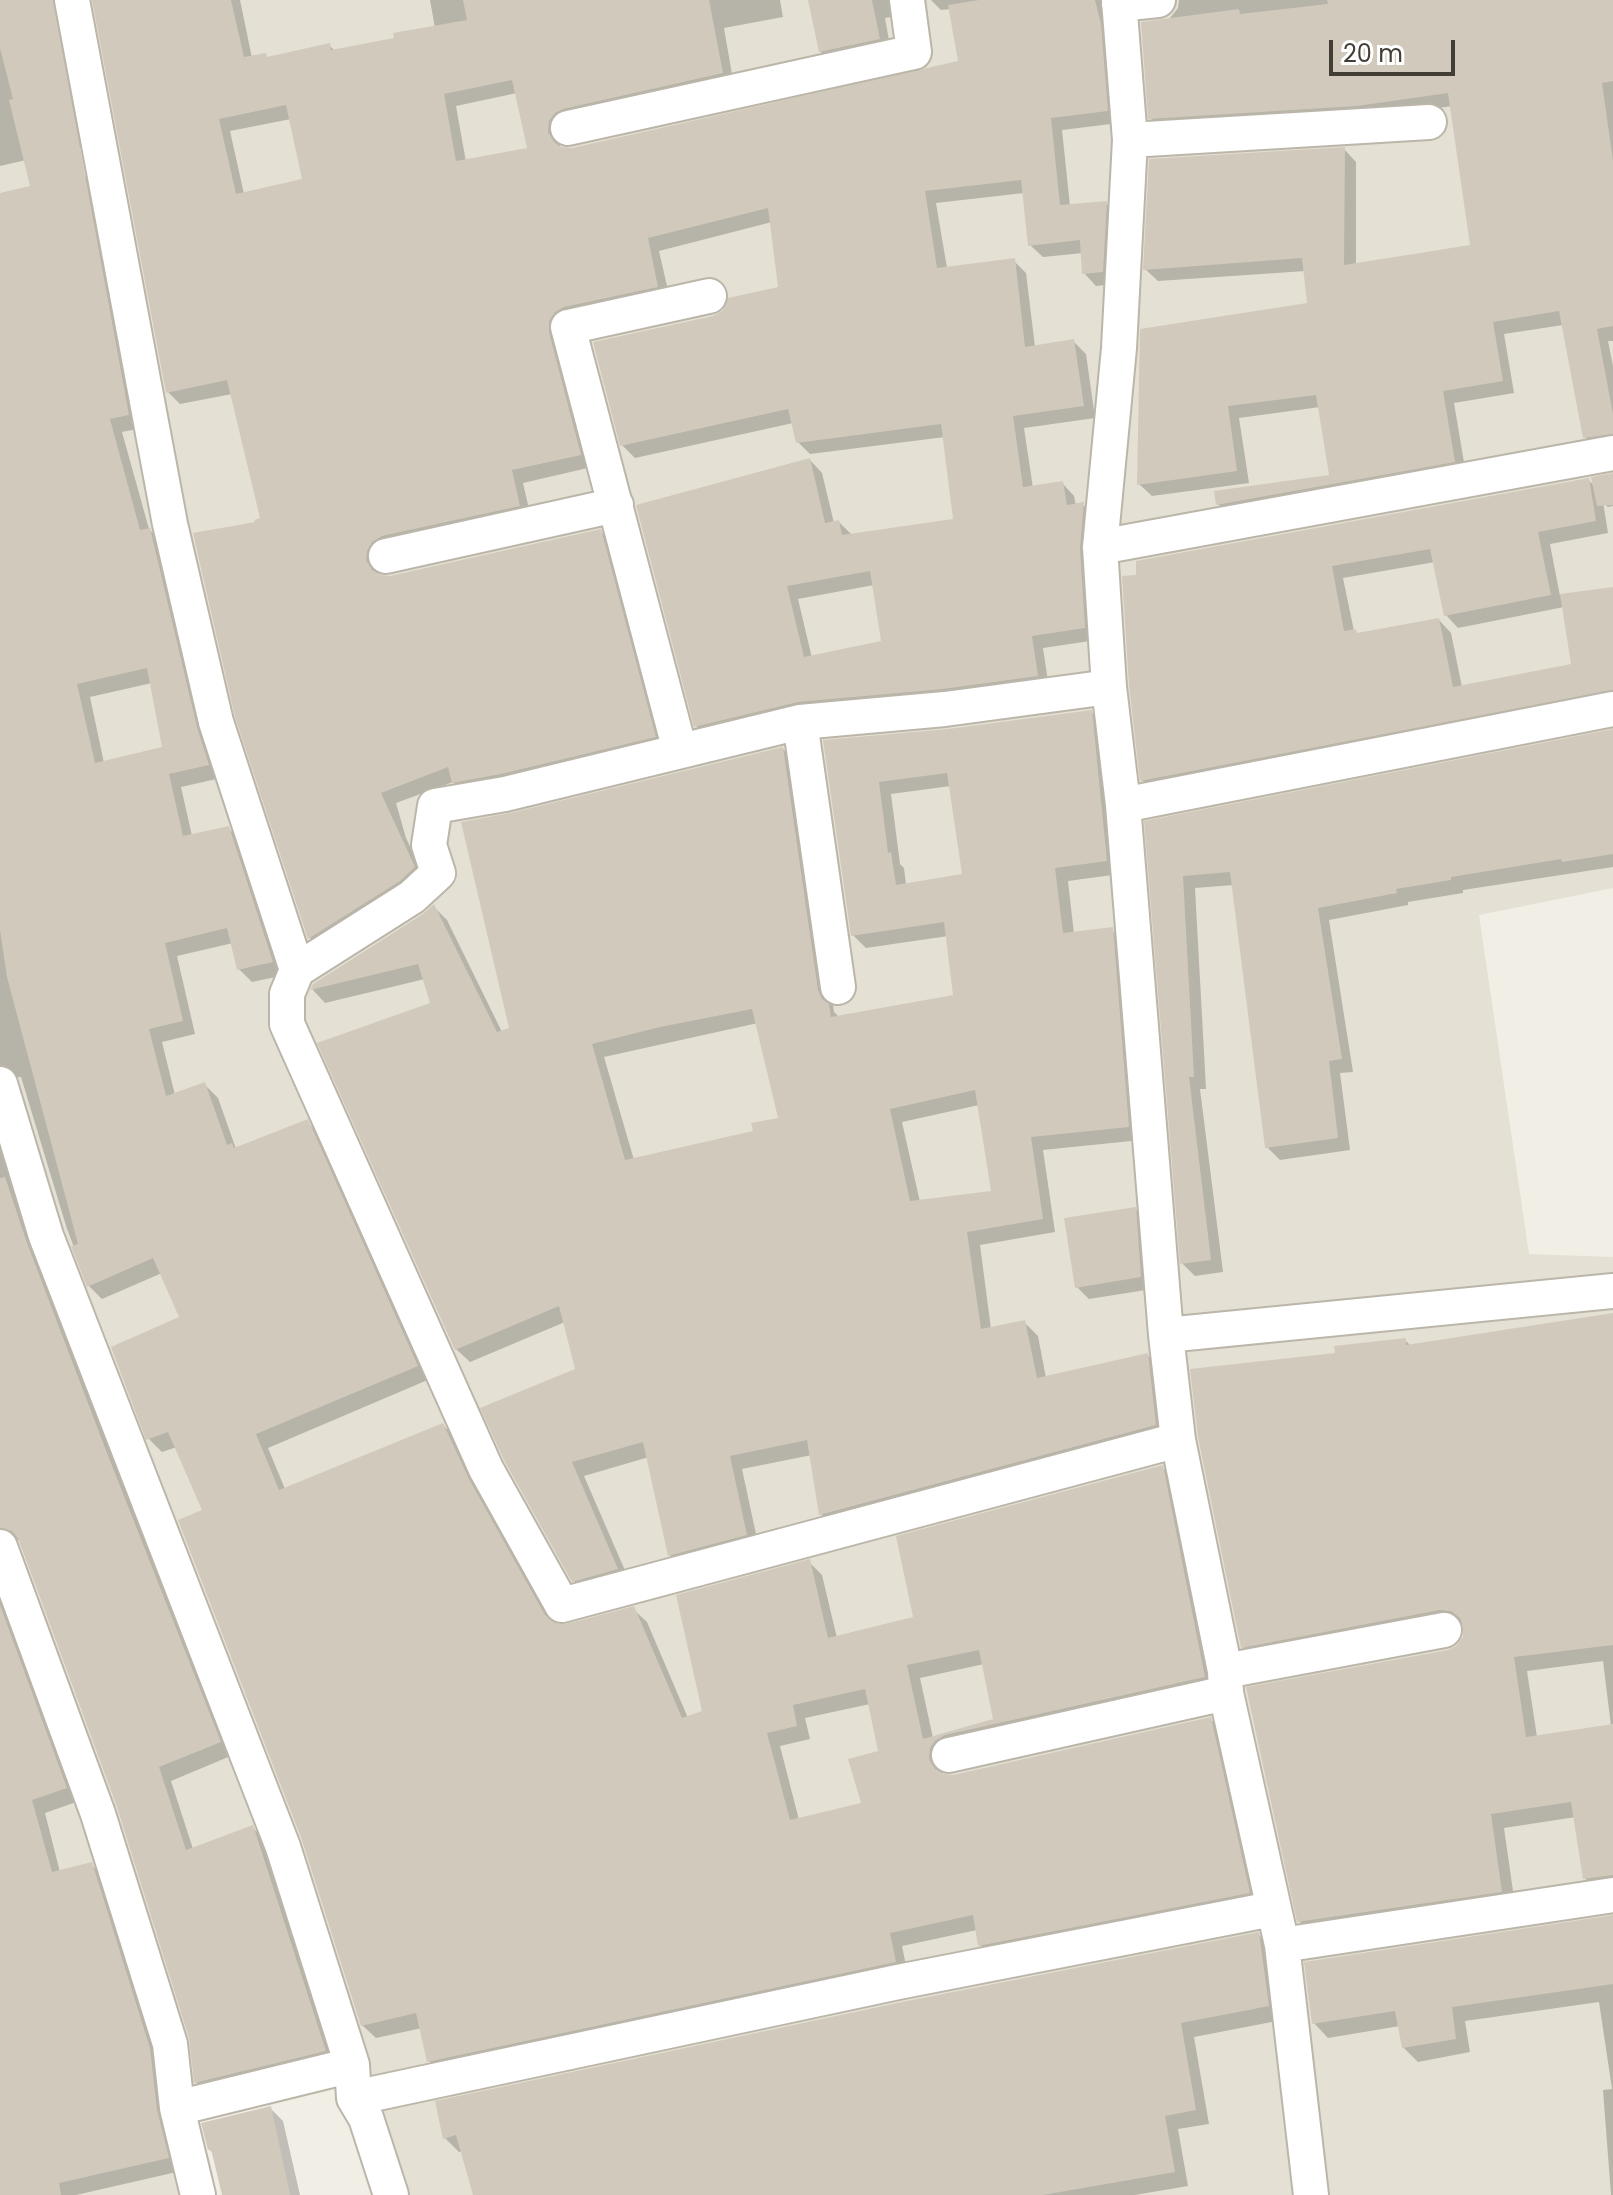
<!DOCTYPE html>
<html>
<head>
<meta charset="utf-8">
<style>
  body { margin:0 }
  #map { position:relative; width:1613px; height:2195px; overflow:hidden; background:#f1eee5; font-family:Poppins,sans-serif }
  canvas { display:block }
  .scale { position:absolute; left:1329px; top:40px; width:126px; height:36px; box-sizing:border-box; border:4px solid #433e35; border-top:0; padding-left:10px; font-size:24px; line-height:28px; white-space:nowrap; color:#433e35; -webkit-text-stroke:6px #fff; paint-order:stroke }
</style>
</head>
<body>
<div id="map">
<canvas width="1613" height="2195"></canvas>
<div class="scale">20 m</div>
</div>
<script>
const context = document.querySelector('canvas').getContext('2d');
context.lineJoin = 'round';
function paint(path, color) { context.fillStyle = color; context.fill(path, 'evenodd'); }
function stroke(path, color, width, dash) { context.strokeStyle = color; context.lineWidth = width; context.lineCap = dash ? 'butt' : 'round'; context.setLineDash(dash || []); context.stroke(path); }
paint(new Path2D(`
  M0,0H1613V888L1479,915L1529,1254L1613,1257V2195H372L340,2083L185,2109L197,2195H0Z`), '#e4e0d4');
paint(new Path2D(`
  M0,0H66L88,146L0,166Z
  M94,0H240L252,58L265,55L269,59L329,45L335,51L396,39L435,28L430,0H780L783,17L724,28L734,86L561,134L560,147L572,150L960,62L951,9L941,10L931,0H1116L1119,123L1062,130L1070,206L1106,203L1118,216L1115,284L1096,286L1084,273L1083,253L1043,257L1030,245L1024,193L936,203L947,268L1014,261L1026,273L1035,347L1073,341L1086,354L1095,418L1024,428L1033,488L1062,483L1074,496L1076,506L1083,505L1096,517L1097,640L1043,648L1049,688L709,739L696,726L810,460L822,473L834,523L839,522L852,535L956,520L945,437L810,454L798,442L793,423L635,458L622,445L714,317L780,288L772,222L659,251L670,299L577,319L592,467L523,483L531,518L378,564V574L380,577L390,578L600,531L613,544L667,749L466,794L453,782L396,803L406,838L426,880L322,950L310,938L237,716L257,524L263,520L232,394L180,404L168,392ZM517,93L530,150L466,162L456,106ZM291,119L305,180L244,194L230,131ZM874,585L883,643L812,658L798,599Z
  M811,0H904L899,16L885,18L891,51L833,64L820,51Z
  M1179,0H1613V341H1608L1613,366V448L1598,450L1585,437L1563,325L1504,334L1514,393L1454,403L1466,474L1230,517L1218,504L1332,477L1320,407L1239,418L1249,483L1152,496L1139,484L1309,305L1306,271L1158,281L1145,269L1344,149L1356,162V265L1473,246L1452,106L1370,118L1163,130L1150,118L1170,18L1178,8Z
  M83,174L97,188L142,428L122,432L149,529L163,544L221,778L181,787L192,836L228,828L242,842L285,975L252,982L239,969L233,943L177,956L195,1034L162,1042L175,1095L205,1085L218,1098L236,1149L307,1122L321,1135L430,1379L268,1448L285,1489L443,1425L456,1438L481,1494L554,1624L557,1626L633,1609L647,1622L688,1718L704,1713L809,1562L822,1575L837,1638L916,1619L1162,1467L1175,1480L1218,1690L943,1762L942,1774L954,1777L1210,1719L1224,1732L1262,1906L993,1958L980,1945L977,1930L902,1946L908,1975L442,2074L429,2061L422,2028L376,2038L362,2025L205,1511L177,1447L162,1452L148,1438L182,1318L162,1273L102,1299L89,1286L67,1229L21,1077L8,1078L0,1082V205ZM152,683L165,749L104,763L90,697ZM984,1664L996,1721L933,1738L920,1678ZM870,1704L881,1752L863,1805L799,1820L780,1746L810,1739L805,1718Z
  M1613,474V506L1608,507L1603,502L1608,533L1550,544L1560,596L1613,589V703L1155,793L1142,780L1124,578L1588,480L1595,486ZM1435,562L1446,615L1458,628L1564,607L1573,666L1462,687L1451,633L1439,620L1359,635L1354,631L1343,578Z
  M1091,712L1104,725L1120,874L1068,881L1074,934L1112,930L1125,943L1141,1140L1043,1150L1055,1232L980,1245L991,1329L1024,1322L1038,1336L1046,1378L1147,1355L1161,1368L1169,1438L834,1528L821,1514L812,1455L742,1469L759,1548L683,1568L670,1555L649,1457L584,1476L630,1582L587,1594L573,1580L506,1459L577,1370L565,1322L470,1362L456,1349L432,1005L425,979L325,1003L313,990L315,985L434,907L447,920L502,1032L511,1029L510,815L783,749L796,762L834,1012L840,1018L955,997L948,936L866,948L853,935L825,742L948,731ZM951,786L964,876L906,885L904,868L900,864L891,794ZM758,1023L780,1119L755,1133L634,1160L604,1057ZM979,1105L993,1192L920,1202L902,1122Z
  M1613,731V867L1463,890V893L1408,902V905L1329,920L1353,1072L1340,1073L1350,1150L1280,1160L1267,1147L1234,885L1195,888L1206,1089H1200L1223,1272L1195,1276L1182,1263L1147,823Z
  M0,1126L233,1755L171,1781L193,1849L253,1828L266,1841L339,2064L210,2096L196,2082L191,2038L119,1806L19,1540L6,1541L0,1546Z
  M1135,1209L1147,1220L1152,1289L1089,1299L1077,1287Z
  M1613,1315V1891L1600,1893L1585,1878L1576,1817L1504,1828L1515,1905L1314,1936L1299,1921L1448,1652L1458,1647L1464,1638L1465,1625L1456,1624L1257,1661L1243,1647L1337,1355L1405,1340L1411,1346ZM1603,1661L1611,1726L1537,1737L1527,1671Z
  M0,1586L79,1801L45,1813L60,1872L91,1864L105,1878L163,2063L181,2171L76,2195H0Z
  M1613,1917V2195H1611L1603,2090L1612,2089L1599,2002L1465,2021L1470,2052L1418,2062L1403,2047L1400,2026L1328,2038L1314,2023Z
  M1258,1934L1272,1948L1282,2020L1194,2037L1209,2124L1178,2129L1188,2186L1135,2195H475L463,2151L459,2152L445,2138L437,2103Z
  M270,2108L283,2121L300,2195H224L214,2154L209,2149Z`), '#0003');
paint(new Path2D(`
  M0,0H53L129,415L110,419L140,530L150,528L197,727L209,765L169,774L183,836L229,826L273,962L237,970L227,928L165,943L183,1021L149,1029L166,1096L205,1082L227,1145L232,1143L234,1148L308,1119L418,1366L256,1434L279,1490L443,1423L469,1479L545,1615L558,1624H567L634,1606L682,1718L702,1711L676,1595L810,1559L828,1638L913,1617L896,1536L1163,1465L1205,1677L945,1735L935,1741L930,1748L929,1759L935,1769L944,1774L953,1775L1211,1717L1250,1893L978,1946L973,1915L890,1933L896,1962L427,2062L416,2013L361,2026L302,1840L178,1520L202,1510L168,1432L146,1440L111,1347L179,1317L153,1258L87,1287L71,1246L78,1244L7,977L0,930V193L30,186L9,100L13,99L0,48ZM147,668L162,747L95,763L77,684ZM979,1650L993,1719L923,1739L907,1665ZM865,1689L878,1751L848,1759L861,1803L790,1820L767,1733L797,1726L793,1705Z
  M92,0H231L244,57L266,53L267,57L330,43L331,50L394,38L393,33L467,20L463,0H709L723,73L563,109L555,113L549,121L548,132L554,142L561,147L572,148L958,61L948,5L979,0H1095L1101,24L1108,111L1051,118L1060,205L1107,201L1103,272L1082,274L1080,240L1028,246L1021,180L925,191L937,268L1015,258L1025,347L1074,339L1084,406L1013,416L1023,487L1063,481L1067,505L1084,502L1080,548L1085,628L1032,636L1038,676L943,689L798,702L694,727L636,505L810,458L825,523L839,520L842,535L953,519L941,424L796,443L788,409L620,446L593,342L713,316L723,310L728,298L778,287L768,208L648,238L658,287L564,307L555,312L549,321V332L581,455L512,470L520,506L382,536L372,542L367,551L366,560L372,570L381,575L390,576L601,529L656,737L501,774L452,783L448,767L381,793L415,867L400,881L308,939L235,717L193,533L255,522L254,520L260,518L227,380L166,393ZM512,80L527,148L456,161L444,94ZM286,105L302,179L236,194L219,119ZM870,571L881,641L804,657L787,586Z
  M808,0H872L880,39L819,52Z
  M1327,0H1613V81L1602,83L1613,161V326L1597,329L1613,414V434L1583,438L1559,311L1493,322L1503,381L1443,391L1455,462L1216,505L1214,491L1329,475L1316,395L1228,406L1237,471L1137,485L1140,329L1307,303L1302,258L1143,270L1149,159L1345,147L1344,265L1470,245L1448,93L1357,106L1148,119L1141,22L1239,9L1240,14L1328,4Z
  M1613,473V505L1597,506L1591,477Z
  M1589,478L1596,521L1538,532L1551,595L1444,616L1430,549L1332,566L1344,631L1356,629L1357,633L1439,618L1453,687L1571,664L1560,594L1613,587V690L1140,781L1129,685L1122,576L1136,575V561Z
  M1092,710L1107,861L1055,868L1063,933L1113,927L1129,1127L1031,1137L1043,1219L967,1232L981,1329L1025,1320L1037,1378L1148,1353L1156,1425L819,1515L807,1440L730,1456L747,1535L668,1556L643,1442L572,1462L618,1569L572,1582L504,1460L480,1408L575,1369L559,1306L455,1350L317,1043L430,1003L418,964L310,990L313,984L423,914L434,904L497,1032L509,1028L461,822L510,813L783,747L818,990L822,999L829,1004L831,1017L953,995L944,922L851,936L823,740L948,729ZM947,773L962,874L896,885L891,852L888,853L879,782ZM752,1009L778,1118L751,1123L753,1131L625,1160L592,1044L660,1027ZM975,1090L991,1191L910,1201L890,1109Z
  M1613,729V854L1562,862L1561,859L1451,877V880L1396,889L1397,893L1318,908L1342,1059L1329,1061L1338,1138L1265,1148L1230,872L1183,876L1194,1077H1189L1211,1260L1180,1264L1144,821Z
  M5,1177L27,1243L107,1453L221,1742L159,1767L186,1850L253,1825L326,2051L194,2083L189,2038L117,1807L19,1540L12,1531L0,1528V1178Z
  M1136,1207L1141,1277L1075,1288L1064,1218Z
  M1613,1313V1645L1514,1657L1526,1737L1613,1724V1875L1583,1879L1571,1802L1491,1814L1502,1892L1297,1922L1246,1687L1448,1650L1456,1646L1463,1637V1626L1460,1618L1451,1611L1440,1610L1241,1648L1198,1437L1190,1369L1335,1353L1334,1346L1406,1338V1345Z
  M0,1605L67,1788L32,1800L52,1872L92,1862L150,2048L157,2110L169,2158L59,2183L61,2195H0Z
  M1613,1915V1984L1452,2007L1456,2039L1402,2048L1395,2011L1312,2024L1304,1962Z
  M1259,1932L1269,2006L1181,2023L1196,2110L1165,2116L1175,2172L1043,2195H473L456,2135L443,2139L435,2101L902,2002Z
  M271,2106L290,2195H222L211,2149L208,2150L201,2123Z`), '#d1cabc');
const street = new Path2D(`
  M72,0L170,524L216,722L297,970
  M1119,0L1130,140L1119,348L1100,547L1109,687L1123,805L1166,1335L1178,1440L1225,1671L1226,1693L1282,1945L1311,2195
  M1119,4L1158,0
  M568,128L914,52L907,0
  M1130,140L1429,122
  M1100,547L1613,453
  M386,556L616,505
  M1109,687L945,709L800,722L505,794L435,806L429,845L438,873L412,897L297,970L287,994V1024L486,1469L562,1605L1178,1440
  M800,722L838,987
  M680,751L568,327L709,296
  M1123,805L1613,709
  M0,1084L46,1236L283,1847L352,2065L354,2098L366,2118L391,2195
  M1166,1335L1613,1291
  M0,1547L98,1814L170,2044L177,2108L198,2195
  M1225,1671L1444,1630
  M949,1755L1226,1693
  M1282,1945L1613,1895
  M354,2098L898,1982L1272,1909
  M177,2108L352,2065`);
stroke(street, '#bbb6a9', 38);
stroke(street, '#fff', 34);
</script>
</body>
</html>
